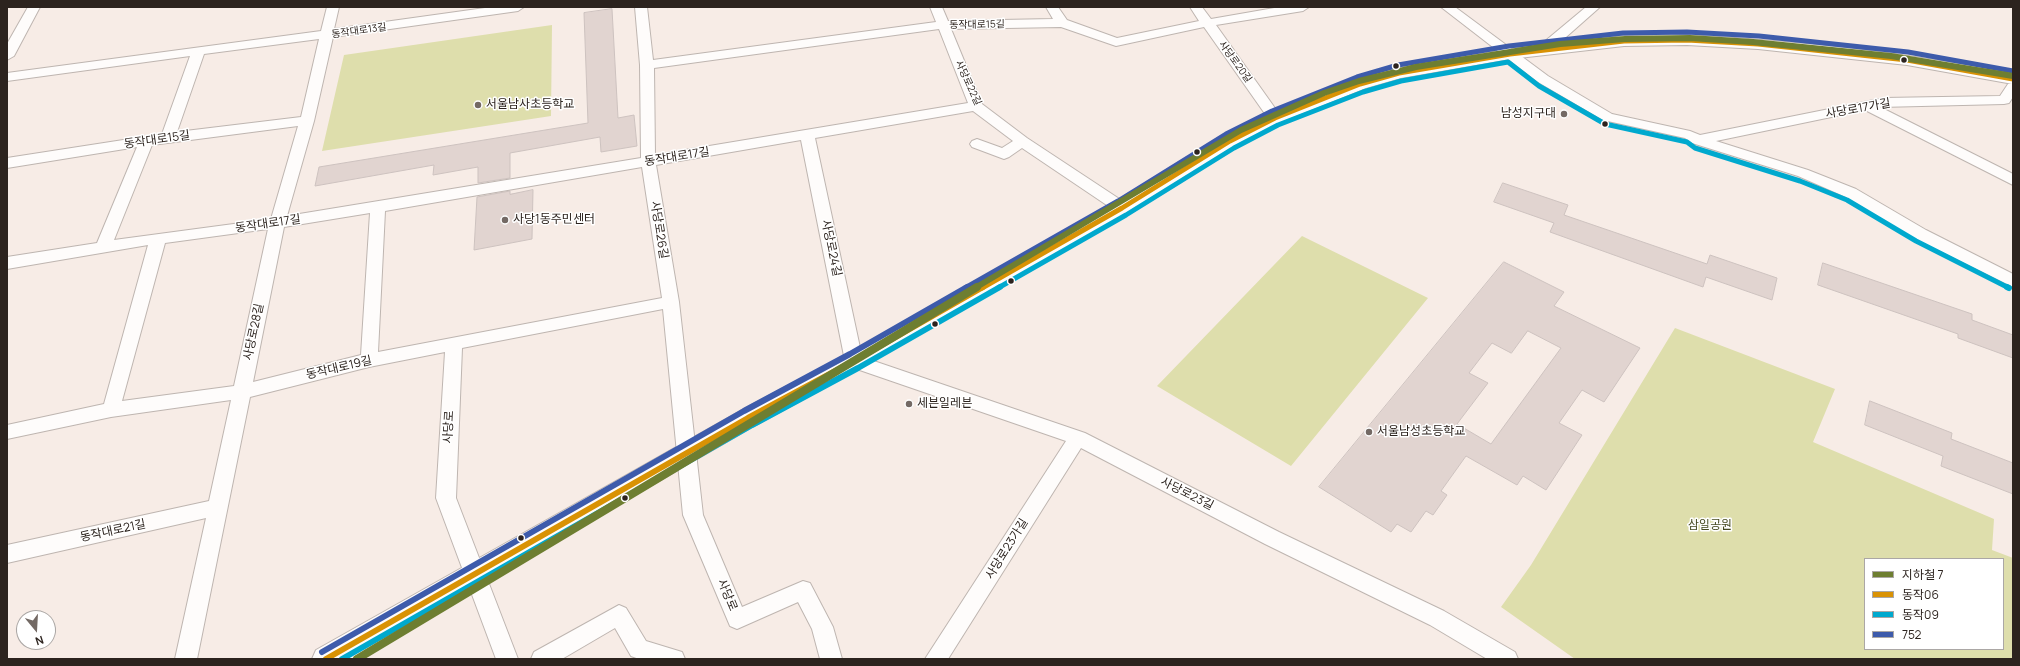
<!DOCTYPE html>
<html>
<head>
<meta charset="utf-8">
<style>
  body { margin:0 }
  #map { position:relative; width:2020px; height:666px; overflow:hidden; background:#f7ece6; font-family:Manrope,"Noto Sans KR",sans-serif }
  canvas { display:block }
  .frame { position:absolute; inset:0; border:8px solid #2c231e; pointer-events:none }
  .legend { position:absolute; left:1864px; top:558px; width:140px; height:92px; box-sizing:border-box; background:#fff; border:1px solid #aba7a5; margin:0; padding:5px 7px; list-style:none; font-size:12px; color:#2c231e }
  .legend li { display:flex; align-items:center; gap:8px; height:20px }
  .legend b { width:20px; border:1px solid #aba7a5 }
  .north { position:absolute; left:16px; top:610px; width:40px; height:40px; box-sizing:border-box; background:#fff; border:1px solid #aba7a5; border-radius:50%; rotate:162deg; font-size:11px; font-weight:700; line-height:16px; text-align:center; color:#2c231e }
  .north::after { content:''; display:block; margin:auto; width:14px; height:18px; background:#736964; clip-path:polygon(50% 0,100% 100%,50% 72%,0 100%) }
</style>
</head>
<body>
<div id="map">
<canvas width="2020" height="666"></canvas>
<div class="frame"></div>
<ul class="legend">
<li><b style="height:5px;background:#6e7e31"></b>지하철 7</li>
<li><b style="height:5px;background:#d99204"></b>동작06</li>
<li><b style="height:5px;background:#00a9ce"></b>동작09</li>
<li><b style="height:5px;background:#3d5bab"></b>752</li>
</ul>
<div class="north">N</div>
</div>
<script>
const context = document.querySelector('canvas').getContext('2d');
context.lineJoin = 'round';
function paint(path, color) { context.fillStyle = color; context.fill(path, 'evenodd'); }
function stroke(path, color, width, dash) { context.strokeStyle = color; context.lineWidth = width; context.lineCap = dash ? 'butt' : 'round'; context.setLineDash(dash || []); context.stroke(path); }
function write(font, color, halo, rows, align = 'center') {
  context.font = font + ' Manrope,"Noto Sans KR",sans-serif'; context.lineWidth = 3; context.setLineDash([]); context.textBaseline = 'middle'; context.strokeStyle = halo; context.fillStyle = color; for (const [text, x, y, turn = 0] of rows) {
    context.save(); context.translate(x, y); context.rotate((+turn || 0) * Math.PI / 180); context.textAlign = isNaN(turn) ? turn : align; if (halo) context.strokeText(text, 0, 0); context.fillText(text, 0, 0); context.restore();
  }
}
paint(new Path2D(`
  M552,25L551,116L322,151L344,55Z
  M1302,236L1428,298L1291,466L1157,386Z
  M1675,328L1835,389L1813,442L1994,519L1992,550L2013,558V659H1575L1501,607L1531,565ZM1865,559H2003V649H1865Z`), '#dedeac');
const building = new Path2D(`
  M612,9L618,118L634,115L637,146L601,152L600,137L510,153V178L478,183V167L433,175L434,165L315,186L319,167L588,123L584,13Z
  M1503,183L1568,205L1564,215L1707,264L1710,255L1777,278L1772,300L1706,277L1703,287L1550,232L1554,223L1494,202Z
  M533,190L532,239L474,250L477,197L510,191V194Z
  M1504,262L1564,292L1554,306L1640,348L1604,402L1582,390L1559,423L1582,435L1546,490L1523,476L1517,485L1466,456L1441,491L1447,495L1433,515L1426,511L1411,532L1397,524L1391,532L1319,487ZM1528,331L1561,348L1491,444L1457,424L1488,383L1469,373L1492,343L1511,353Z
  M1823,263L1972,314V320L2013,335V358L1958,338V334L1818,285Z
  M1870,401L1952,433L1951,439L2013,463V494L1941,466L1943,456L1865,425Z`);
paint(building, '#e1d4d0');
stroke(building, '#cdc2bf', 1);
const street = new Path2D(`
  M28,7H40L14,56L7,60V44Z
  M327,7H339L334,29L492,7H524L518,11L333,37L314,121L287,216L641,158L640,65L635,7H647L653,60L936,22L930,7H942L948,21L1053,19L1046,7H1058L1067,20L1117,38L1199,21L1190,7H1202L1211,19L1280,7H1309L1303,11L1216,25L1282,118L1280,121H1270L1204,27L1116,46L1061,27L951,29L982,104L1027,138L1127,204L1130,208L1127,212L1122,213L1117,212L1022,148L1009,157L1004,159L972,147L970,144L972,141L977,139L1002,148L1013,141L973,111L815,138L862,357L1085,433L1279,532L1444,611L1515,652L1518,659H1487L1430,625L1265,544L1081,448L948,659H925L1066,441L848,366L845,361L801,140L656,165L679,302L703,515L742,607L803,581L810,583L833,627L842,659H820L812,629L798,602L737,629L730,626L683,515L663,309L462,348L456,498L518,659H496L436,498L445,352L369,367L250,397L197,659H175L206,518L7,563V545L209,501L231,400L111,417L7,439V425L104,404L148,245L7,269V257L97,243L137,147L7,168V158L162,134L190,56L7,81V73L321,31ZM939,29L968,103L655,155L654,68ZM319,39L301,117L177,132L204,54ZM298,126L271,219L114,240L152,145ZM642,167L662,298L378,352L385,211ZM370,213L361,355L253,382L284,227ZM268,229L234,386L122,401L165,243Z
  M1441,7H1455L1548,76L1612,114L1690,131L1700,135L1884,98L2000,96L2008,84L2013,83V97L2009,103L2004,104L1880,107L2013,174V185L1865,110L1716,141L1808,170L1856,189L1926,230L2013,274V287L1914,238L1846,197L1798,176L1692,143L1685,138L1603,120L1538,82Z
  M1586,7H1600L1548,53H1538L1536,50L1538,47Z
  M619,605L626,608L646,641L682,652L685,659H639L631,656L615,628L562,659H531L534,652Z`);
const primary = new Path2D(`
  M1687,35C1796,41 1906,52 2013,74V84L1907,65L1758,49L1687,45L1624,46L1510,59L1401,78L1366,88L1281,122L1237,145L1129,213L862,367L756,425L352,659H312L316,650L740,411L846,355L1115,203L1223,137L1269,114L1354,80L1399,68L1510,49L1624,36Z`);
stroke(street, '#beb5b0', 2);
stroke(primary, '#beb5b0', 2);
paint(street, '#fefcfb');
paint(primary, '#fefcfb');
stroke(new Path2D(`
  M982,288L1122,208L1230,141L1275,118L1360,84L1399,73L1510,54L1624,41L1687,40L1758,44L1907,60L2013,79`), '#d99204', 5);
stroke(new Path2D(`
  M326,659L748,418L854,361L983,287`), '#d99204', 6);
stroke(new Path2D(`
  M998,288L1126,215L1234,148L1278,125L1363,92L1401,81L1508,62L1539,86L1605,124L1687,142L1695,148L1800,181L1847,200L1916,241L2009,288`), '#00a9ce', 5);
stroke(new Path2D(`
  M2007,287L2009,288
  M342,659L752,425L858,368L1000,287`), '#00a9ce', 6);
stroke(new Path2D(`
  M965,288L1118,201L1226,134L1272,111L1357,77L1398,65L1509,46L1623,33L1687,32L1759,36L1908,52L2013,71`), '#3d5bab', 5);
stroke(new Path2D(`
  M322,652L744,411L850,354L967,287`), '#3d5bab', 6);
stroke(new Path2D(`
  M975,288L1241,130L1324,93L1359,81L1416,67L1560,44L1625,39L1690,38L1753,42L1891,56L2013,76`), '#6e7e31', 6);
stroke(new Path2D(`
  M357,659L977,287`), '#6e7e31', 8);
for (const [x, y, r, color] of [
  [1904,60,3.5,"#2c231e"],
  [1396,66,3.5,"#2c231e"],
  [478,105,4,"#736964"],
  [1564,114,4,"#736964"],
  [1605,124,3.5,"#2c231e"],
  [1197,152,3.5,"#2c231e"],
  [505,220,4,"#736964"],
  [1011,281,3.5,"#2c231e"],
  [935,324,3.5,"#2c231e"],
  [909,404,4,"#736964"],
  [1369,432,4,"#736964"],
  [625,498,3.5,"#2c231e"],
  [521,538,3.5,"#2c231e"]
]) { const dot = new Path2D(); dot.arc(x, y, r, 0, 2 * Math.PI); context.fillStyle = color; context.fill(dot); stroke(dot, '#fff', 1.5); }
write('10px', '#2c231e', '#fff', [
  ["동작대로15길",977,25,-1],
  ["동작대로13길",359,31,-8],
  ["사당로20길",1235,62,54],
  ["사당로22길",968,83,65]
]);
write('12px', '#2c231e', '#fff', [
  ["서울남사초등학교",486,105],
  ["남성지구대",1556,114,"right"],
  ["사당1동주민센터",513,220],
  ["세븐일레븐",917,404],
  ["서울남성초등학교",1377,432]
], 'left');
write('12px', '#2c231e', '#fff', [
  ["사당로17가길",1858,109,-10],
  ["동작대로15길",157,140,-8],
  ["동작대로17길",677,157,-9],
  ["동작대로17길",268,224,-8],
  ["사당로26길",659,230,81],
  ["사당로24길",831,248,78],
  ["사당로28길",254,332,-78],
  ["동작대로19길",339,368,-13],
  ["사당로",449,427,-87],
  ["사당로23길",1187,494,27],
  ["동작대로21길",113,531,-12],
  ["사당로23가길",1007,549,-58],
  ["사당로",727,595,67]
]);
write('12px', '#464a20', '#fff', [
  ["삼일공원",1710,526]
]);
</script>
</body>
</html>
